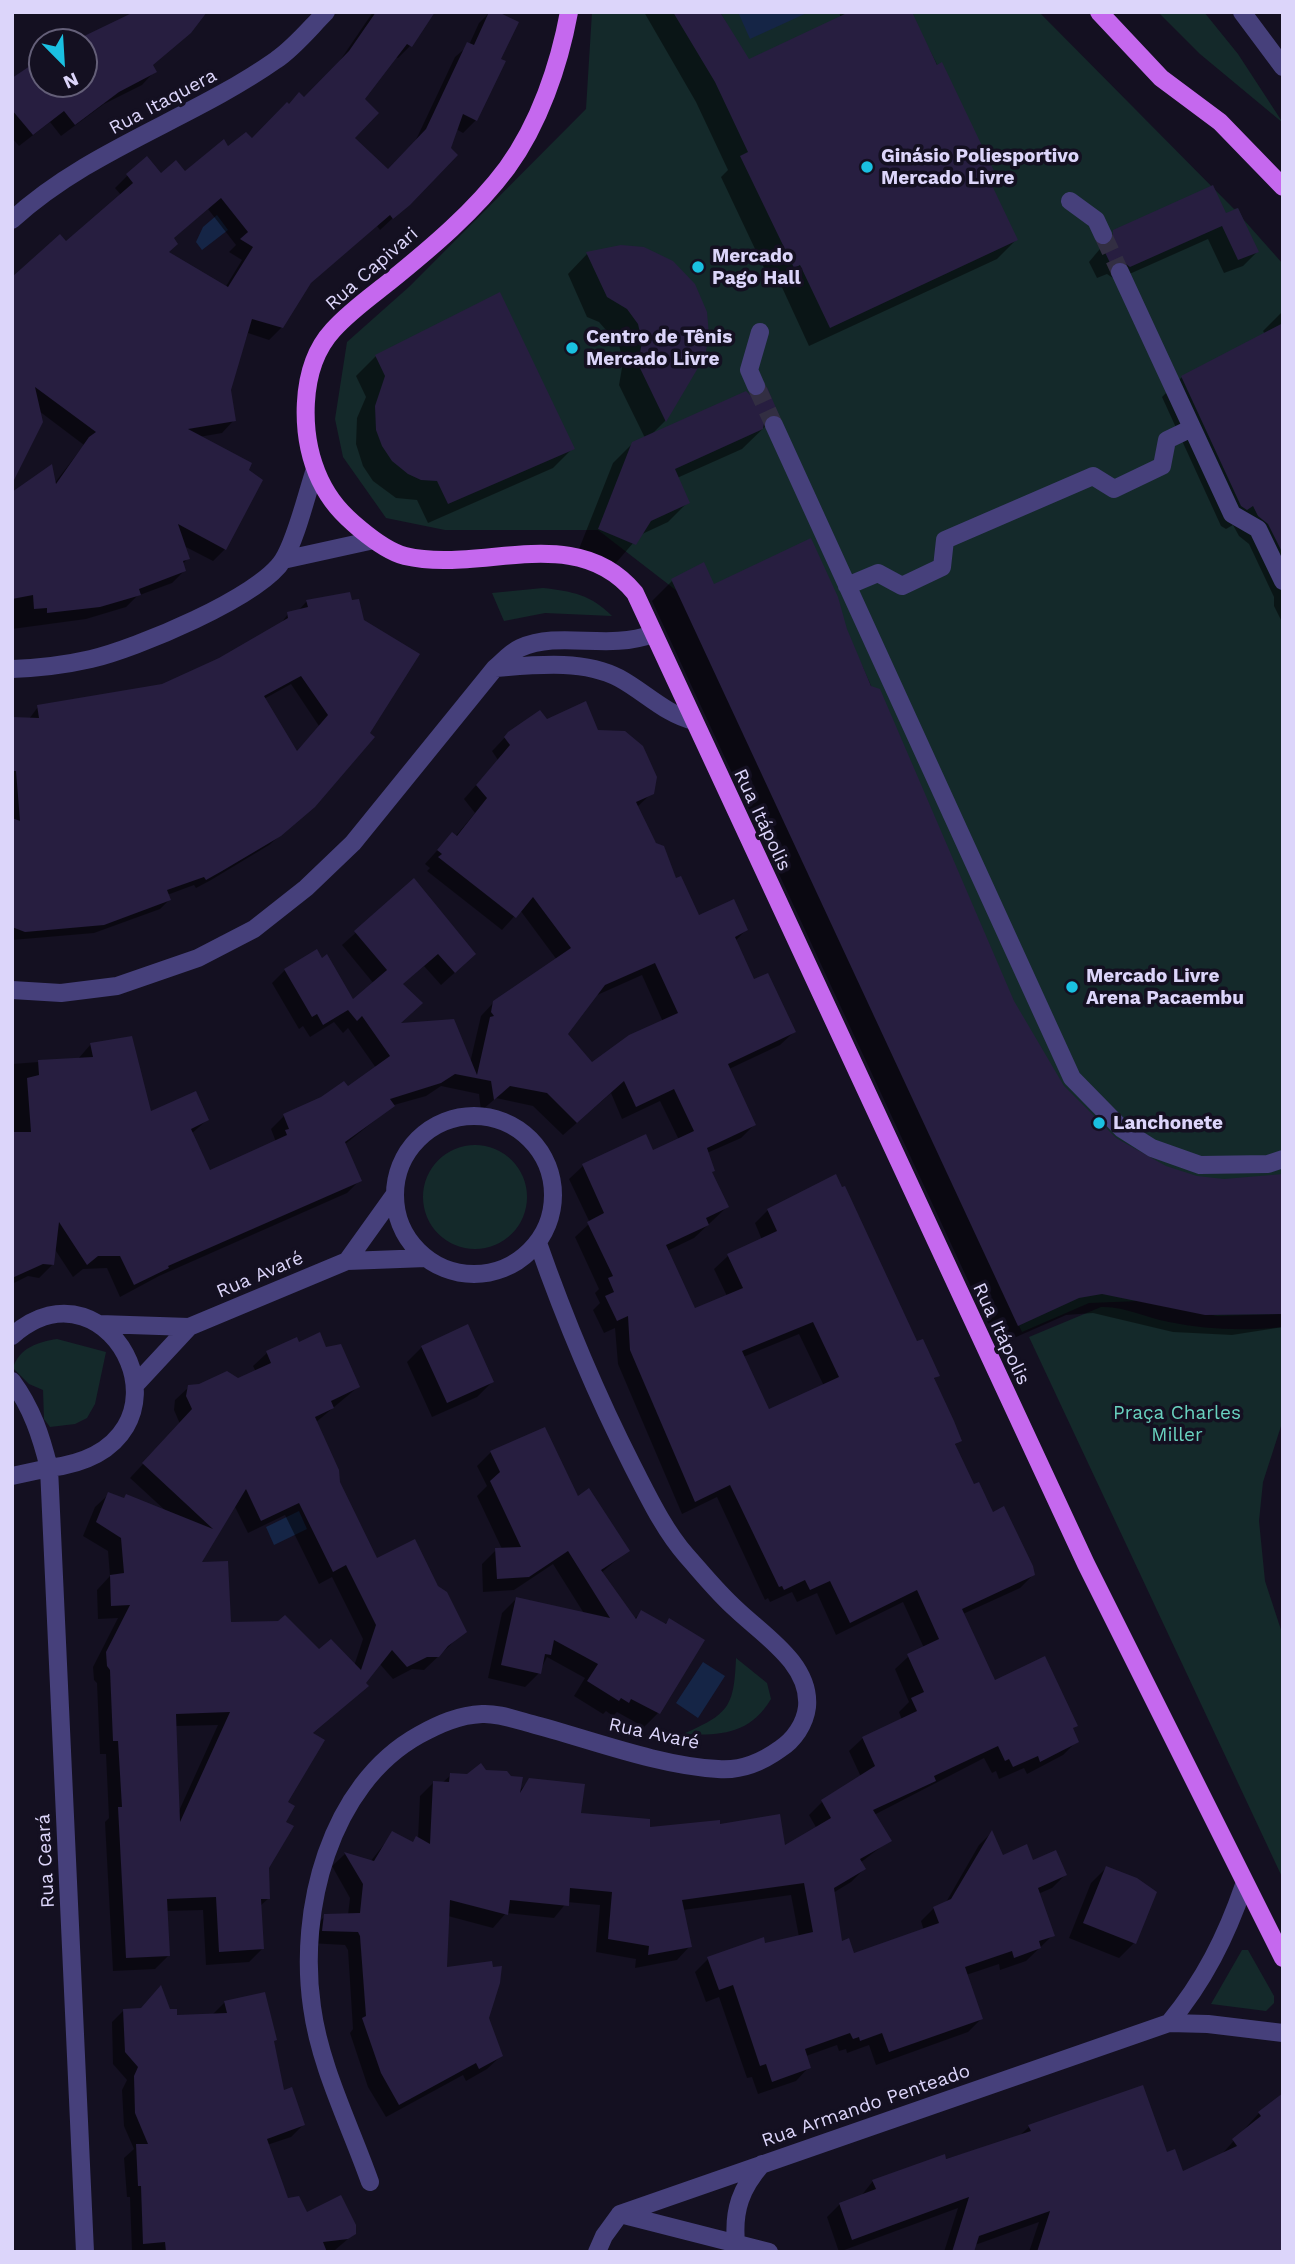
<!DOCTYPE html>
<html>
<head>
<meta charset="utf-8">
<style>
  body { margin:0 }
  #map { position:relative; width:1295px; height:2264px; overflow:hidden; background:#141021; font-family:"Work Sans",sans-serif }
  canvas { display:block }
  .frame { position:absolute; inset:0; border:14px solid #dcd5fa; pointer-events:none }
  .north { position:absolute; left:28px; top:28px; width:70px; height:70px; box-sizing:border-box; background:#141021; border:2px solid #645f78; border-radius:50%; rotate:156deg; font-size:19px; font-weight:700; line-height:28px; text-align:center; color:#dcd5fa }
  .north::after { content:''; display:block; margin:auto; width:24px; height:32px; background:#1ac0e1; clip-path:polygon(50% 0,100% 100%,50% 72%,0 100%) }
</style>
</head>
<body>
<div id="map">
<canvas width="1295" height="2264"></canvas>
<div class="frame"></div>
<div class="north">N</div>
</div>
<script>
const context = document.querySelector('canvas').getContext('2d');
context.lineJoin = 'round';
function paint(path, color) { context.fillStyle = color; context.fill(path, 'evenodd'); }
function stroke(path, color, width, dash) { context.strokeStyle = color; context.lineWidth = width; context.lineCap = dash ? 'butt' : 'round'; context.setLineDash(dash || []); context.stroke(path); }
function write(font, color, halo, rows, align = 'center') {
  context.font = font + ' "Work Sans",sans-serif'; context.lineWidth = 7; context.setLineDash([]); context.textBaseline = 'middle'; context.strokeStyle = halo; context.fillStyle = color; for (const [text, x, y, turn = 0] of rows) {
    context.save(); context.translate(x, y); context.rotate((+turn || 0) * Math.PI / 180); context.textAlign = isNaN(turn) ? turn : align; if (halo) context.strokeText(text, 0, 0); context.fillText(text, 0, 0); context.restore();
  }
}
paint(new Path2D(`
  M592,12H1039L1234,209L1238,208L1243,219L1283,264V1314L1217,1316L1139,1301L1089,1303L1022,1332L677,591L598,530H445L386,518L343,457L335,419L347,342L410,286L586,109Z
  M1158,12H1204L1238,54L1283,123L1200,54Z
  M543,588C571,591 592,595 612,616L545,613L504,621L492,593Z
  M423 1197a52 52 0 1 1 104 0a52 52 0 1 1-104 0Z
  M1101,1307C1124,1306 1146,1318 1169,1322C1207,1330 1245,1331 1283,1327V1420L1263,1482L1259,1521L1265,1581L1283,1636V1879L1029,1337Z
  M57,1339L106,1352L95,1404L87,1418L75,1424L50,1427L44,1419L43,1390L29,1384L13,1368C19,1348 38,1342 57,1339Z
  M736,1658L767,1683L771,1699C750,1734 721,1736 683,1734C729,1714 734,1707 736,1658Z
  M1242,1950H1248L1274,1996V2003L1266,2011L1211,2004Z`), '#14292a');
paint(new Path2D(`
  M738,12H809L750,39Z
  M217,215L228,230L202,250L196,242L203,227Z
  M299,1511L307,1529L274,1545L266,1527Z
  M703,1662L725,1676L698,1718L676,1703Z`), '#152546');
paint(new Path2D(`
  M373,12H433L410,46L398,58L395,57L363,99L353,138L388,171L414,144L455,57L469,45L479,23L490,12L499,60L476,120L463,133L456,129L409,203L380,230L377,226L307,286L282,327L269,340L248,333L229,390L234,420L222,433L199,437L225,549L213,561L184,546L188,558L182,565L184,571L172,583L137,596L126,607L86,619L12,629V494L54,484L84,445L39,411L12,480L66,243L121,195L115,188L127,176L184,173L228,148L252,140L288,106L304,99L337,65ZM208,209L236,245L229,252L242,260L225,288L167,253L172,239Z
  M644,12H720L748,61L841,18L839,12H910L993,173L987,179L1016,240L997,259L809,346L780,283L773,287L721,177L728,170L696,102Z
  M132,16L154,72L142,85L104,104L61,136L50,122L19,146L12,138V80L42,60V84H84V42H77Z
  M1225,215L1257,252L1243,266L1224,273L1208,239L1116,280L1107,274L1097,278L1089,262L1114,232Z
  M587,254L704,355L665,421L650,436L749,397L758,398L767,390L777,415L742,449L677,478L688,502L668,522L640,535L615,564L579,549L613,463L633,443L645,438L619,385L623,362L619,345L599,322L587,317L568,274Z
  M1283,311V624L1274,606V597L1249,544L1239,536L1233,525L1226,529L1221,526L1162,397L1182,377L1265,334L1263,331Z
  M376,356L573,448L553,468L428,523L417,500L396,498L373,481L363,466L356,444L357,418L366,397L356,376Z
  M672,581L713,586L846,630L1013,1001L1062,1087L1113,1139L1147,1160L1196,1178L1224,1181L1283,1175V1327L1232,1335L1173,1332L1093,1313L1066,1315L998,1345L652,601Z
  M307,601H358L303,816L269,845L211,880L196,888L194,885L167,895L169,900L160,909L94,933L12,940V719H29L38,707L162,686L220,660L279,626L288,614L297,612ZM291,684L319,726L296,753L264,699Z
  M546,722L597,731L652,793L637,807L675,880L698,917L746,930L735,941L754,981L794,1032L780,1045L729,1069L754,1125L741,1138L707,1153L710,1173L727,1207L694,1238L667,1251L694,1310L727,1296L714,1269L728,1256L762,1240L755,1223L768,1210L917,1343L938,1375L933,1380L960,1440L954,1446L974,1487L1033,1575L1020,1588L963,1614L995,1682L1076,1725L1071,1730L1077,1741L1063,1755L1027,1774L1024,1768L999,1779L996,1771L992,1773L984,1758L874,1815L890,1840L860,1863L864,1869L851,1882L833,1893L841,1943L853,1955L924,1931L921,1921L934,1908L945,1904L979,1845L991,1833L1002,1857L1033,1862L1065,1875L1052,1888L1038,1894L1053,1935L1026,1961L1000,1970L999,1964L966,1975L981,2019L968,2032L876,2065L869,2045L847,2053L846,2049L839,2051L837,2045L806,2056L809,2067L796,2081L758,2094L752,2077L747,2078L719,1997L706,2002L695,1972L708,1959L799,1937L791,1895L683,1910L690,1946L677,1960L635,1968L636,1959L596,1952L600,1905L567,1902L554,1918L506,1913L493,1928L448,1916L445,1969L487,2018L501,2056L487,2069L466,2081L463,2075L386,2117L368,2087L350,2033L353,2029L348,1950L345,1945L309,1943L311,1930L325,1916L348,1915L350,1898L332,1866L345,1854L370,1862L393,1833L412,1843L418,1839L420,1796L433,1783H442L451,1775L468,1776L485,1771L519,1791L530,1780L580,1815L648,1829L718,1826L784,1848L817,1829L809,1815L822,1802L861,1777L849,1751L863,1738L902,1720L899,1712L909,1702L895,1669L909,1656L924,1648L903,1602L836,1635L817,1593L797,1602L792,1592L770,1602L768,1598L765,1600L717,1497L682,1514L618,1364L615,1328L604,1333L593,1310L600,1303L595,1293L599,1289L575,1237L590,1223L569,1179L583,1166L645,1137L652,1152L679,1140L660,1101L622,1119L611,1093L563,1135L533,1106L496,1098L481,1111L479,1094L441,1086L426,1096L394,1105L344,1145L360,1180L347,1193L159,1276L120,1297L107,1268L83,1269L73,1277L54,1248L53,1264L39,1278L28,1276L12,1284V1064L78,1059L91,1044L150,1113L207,1120L191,1134L209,1172L276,1142L271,1129L284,1116L347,1088L376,1068L348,1028L343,1033L334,1022L310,1037L303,1026L299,1029L272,983L285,970L352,1002L374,984L342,945L414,881L461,967L441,985L424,966L401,985L398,1025L470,1063L481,1016L494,1002L557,960L520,910L502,930L427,871L430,868L425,864L452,834L455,837L475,813L464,799L498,760L492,751L495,748L509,733ZM642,975L663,1022L592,1064L565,1034L595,996ZM799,1334L824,1386L768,1411L743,1357Z
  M299,1344L325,1349L358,1387L315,1423L338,1483L376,1561L437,1587L465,1631L424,1670L412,1669L393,1679L379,1663L353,1699L312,1734L285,1802L284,1823L267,1868L269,1898L260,1906L262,1949L249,1962L206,1965L203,1910L166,1911L169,1955L155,1969L113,1971L105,1822L109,1818L106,1754H100L97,1683L94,1680L93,1667L118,1618L98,1619L97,1590L110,1576L108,1551L83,1536L95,1507L109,1494L122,1500L126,1496L167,1512L130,1478L180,1424L174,1410L175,1400L189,1387L238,1380L256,1372L253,1366L267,1353ZM234,1505L248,1533L285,1515L319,1584L332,1577L363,1639L354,1666L229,1624L199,1564ZM218,1725L178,1813L175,1726Z
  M422,1347L492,1382L477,1397L432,1417L407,1362Z
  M491,1452L577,1499L627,1551L601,1573L634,1619L642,1612L664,1625L669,1620L658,1713L644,1727L617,1712L613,1716L606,1711L603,1714L574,1696L585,1678L547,1657L539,1673L525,1687L488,1678L502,1613L516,1599L585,1615L553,1564L514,1590L483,1592L482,1564L496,1550L502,1549L477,1496L487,1486L477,1466Z
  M1106,1868L1134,1943L1119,1958L1069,1938L1091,1883Z
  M225,2002L272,2042L282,2092L303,2125L291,2137L267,2145L286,2201L306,2214L355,2233L335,2250L132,2252L130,2197H127L124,2158L134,2149L124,2126L122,2090L127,2080L113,2064L112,2022L124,2010L169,2011L176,2017L212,2015Z
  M1283,2104V2252H1029L1039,2222L975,2245L973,2252H944L958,2208L839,2252L827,2217L840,2204L861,2196L873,2181L1018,2137L1029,2127L1166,2154L1182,2173L1221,2155L1259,2113Z`), '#0007');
paint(new Path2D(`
  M134,12H207L191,33L153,65L157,72L119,92L75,125L64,111L33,135L12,110V78L42,58V84H84V42L78,39Z
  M376,12H435L412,47L407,44L365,99L379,113L355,138L388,169L426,129L467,42L474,45L489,12H498L519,22L501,59L506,61L477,121L463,114L451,148L458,155L410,205L393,219L390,215L311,283L283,328L252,319L231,390L236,421L188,429L252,463L249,470L263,480L226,550L178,524L190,559L183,561L186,571L139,589L141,595L100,607L47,613V608L34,609L33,595L12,599V492L52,464L56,484L89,437L96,432L35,387L43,422L12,484V277L60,234L66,241L133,183L126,174L147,156L161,173L176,160L185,171L224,139L228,146L246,132L252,138L287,102L289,104L299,92L304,97L349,51ZM221,198L248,232L240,239L253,247L228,287L169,252L178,244L174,238Z
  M673,12H720L749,59L849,12H912L937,65L942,62L995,173L988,177L1018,240L830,328L800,265L794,268L740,156L748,152L715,82Z
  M1213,185L1226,213L1238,208L1259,252L1238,260L1222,226L1130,267L1122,261L1111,265L1102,246L1113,241V230Z
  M621,245L644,247L673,261L695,284L707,312L709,335L705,356L666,422L638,364L642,342L638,324L627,309L607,297L586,252Z
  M500,292L575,449L448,504L437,481L421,480L408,474L392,461L382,446L376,430L375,406L385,376L375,355Z
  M1283,323V554L1268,524L1258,516L1253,506L1247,510L1241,506L1181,376Z
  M767,387L779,415L770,414L765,418L763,429L675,469L690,503L651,521L636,545L598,529L632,442L746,391L750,395L760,397Z
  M811,538L838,597L847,629L871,686L880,689L1014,1001L1064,1086L1116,1138L1166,1166L1197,1176L1224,1179L1283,1174V1314L1205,1315L1102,1294L1079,1298L1018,1326L671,579L704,562L714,584Z
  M350,592L352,600L359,599L364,620L420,654L370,733L375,737L315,807L281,836L222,871L206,880L204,877L167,890L171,900L104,925L25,932L12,927V818L20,821L16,771H12V717L39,718L37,705L162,684L219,658L288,618L287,612L308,607L306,600ZM301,676L328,715L297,751L264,696Z
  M586,701L598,730L625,731L643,746L657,777L654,794L636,802L656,843L664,846L676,878L681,876L699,915L734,899L748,930L735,937L754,979L768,973L796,1032L728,1064L756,1125L707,1148L715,1171L712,1172L729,1207L706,1218L709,1225L666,1245L695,1308L743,1288L727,1254L777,1231L767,1209L836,1174L842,1187L845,1186L917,1341L923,1339L940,1376L934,1378L954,1421L962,1441L955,1444L974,1484L979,1482L993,1512L1004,1506L1033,1566L1035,1575L962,1609L995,1680L1045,1656L1078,1726L1073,1728L1079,1742L1040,1762L1038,1756L1013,1767L1009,1759L1005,1761L998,1746L934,1776L936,1781L873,1810L892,1841L860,1859L866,1869L834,1888L842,1941L849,1938L854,1953L939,1923L933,1907L951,1899L992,1830L1003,1855L1027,1844L1033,1860L1056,1850L1067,1875L1038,1888L1055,1936L1039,1941L1041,1948L1014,1958L1012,1951L965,1967L983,2019L889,2052L882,2033L860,2041L859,2037L853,2039L850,2033L805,2049L811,2068L772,2082L766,2064L760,2066L733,1985L719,1990L707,1957L764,1937L765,1943L813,1932L804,1883L682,1900L692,1947L648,1955L649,1946L608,1939L612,1892L570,1888L569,1906L510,1900L508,1915L450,1900L447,1967L492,1961L493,1967L502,1966L500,1983L489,2018L503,2056L479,2069L476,2063L399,2105L381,2073L362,2018L366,2016L360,1936L358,1932L322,1931L324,1914L360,1913L363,1884L344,1852L374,1861L392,1831L413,1842L416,1836L430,1844L433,1781L449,1782L450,1773L467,1774L481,1763L486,1770L507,1771L511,1776L523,1777L520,1793L529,1778L585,1784L581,1813L650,1819V1827L720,1820V1824L780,1814L785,1845L831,1818L821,1800L875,1766L862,1737L917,1711L911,1698L924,1692L907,1654L939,1639L917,1590L850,1623L830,1581L810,1590L805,1580L784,1590L782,1586L779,1587L730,1485L695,1502L630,1350L628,1316L617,1321L605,1296L614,1292L608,1278L613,1276L587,1222L604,1213L582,1164L646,1134L653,1150L694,1131L674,1089L636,1107L624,1081L577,1123L547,1093L510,1086L494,1100L491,1081L455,1074L441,1083L390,1099L395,1106L345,1142L362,1181L168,1266L169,1268L134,1285L120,1256H98L87,1265L59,1222L54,1265L43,1264L12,1278V1132H31L27,1078L39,1075L38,1060L93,1057L90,1043L132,1036L151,1111L196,1091L209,1120L191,1129L210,1170L287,1135L285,1130L289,1129L283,1114L321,1097L344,1081L348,1086L390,1056L362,1016L357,1021L348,1010L323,1025L317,1014L312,1017L284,969L317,949L322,958L327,954L353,999L387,970L354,931L414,878L476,954L455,973L438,954L403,984L423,1003L401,1023L454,1019L477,1075L490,1017L494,1016L491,1012L493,1001L571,948L533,897L516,918L438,857L442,854L437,850L452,832L457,836L487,798L476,785L510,745L504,737L508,732L540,710L547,719ZM655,963L678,1013L629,1035L592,1062L568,1034L605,985ZM813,1322L839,1377L769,1409L742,1351Z
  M468,1324L494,1382L447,1403L421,1346Z
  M320,1332L326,1347L341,1344L360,1387L331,1401L334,1408L315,1417L339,1470L340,1482L377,1558L415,1539L438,1586L447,1592L467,1632L448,1646L439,1657H427L407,1667L392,1650L366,1683L369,1686L313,1733L325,1740L288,1802L295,1806L286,1822L294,1826L269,1868L270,1899H261L264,1949L219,1952L216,1897L167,1899L170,1956L126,1958L118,1807H122L118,1741H113L110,1670L107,1666L106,1652L130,1605L111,1606L110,1575L124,1573L121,1538L96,1522L108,1492L124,1498L126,1494L213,1529L142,1463L192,1409L186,1396L188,1385L199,1384L227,1371L238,1378L271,1363L266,1351L297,1337L299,1342ZM246,1489L261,1521L299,1503L333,1572L346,1565L376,1625L361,1670L331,1639L319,1649L285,1615L278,1621L231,1622L228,1561L202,1562ZM230,1712L180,1822L176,1714Z
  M545,1427L578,1496L589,1488L630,1551L601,1570L636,1619L641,1610L666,1624L669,1618L705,1640L660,1714L631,1699L629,1703L621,1698L619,1701L587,1681L598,1664L554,1640L551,1655L545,1654L541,1674L501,1665L516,1597L610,1618L568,1551L529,1577L497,1579L495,1548L521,1547L490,1481L500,1472L490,1451Z
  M1106,1866L1137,1878L1157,1892L1136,1944L1083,1923Z
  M161,1985L170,2009H177V2015L227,2013L224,2001L265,1992L277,2040L274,2041L284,2090L292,2087L305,2125L267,2139L288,2198L299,2196L307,2212L341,2195L356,2225V2234L348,2239L323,2242L327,2252H166L165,2242L143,2244L141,2186H138L136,2144H148L135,2113L134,2076L138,2067L125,2052L123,2009L141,2008Z
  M1143,2085L1167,2152L1175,2149L1183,2171L1237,2146L1232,2139L1261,2116L1258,2112L1283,2093V2252H1037L1050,2211L979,2236L974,2252H952L969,2197L852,2240L839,2203L876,2189L872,2180L945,2154L946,2159L1031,2131L1028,2125Z`), '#271e40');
stroke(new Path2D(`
  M1103,235L1120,272
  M756,386L774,425`), '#322e42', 18, [18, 9]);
stroke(new Path2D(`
  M1242,12L1283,67
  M1070,201L1096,220L1103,235
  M12,220C88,150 192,119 276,60C294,48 310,28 326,12
  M1120,272L1232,514L1258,529L1283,581
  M756,386L749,370L760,332
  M774,425L1072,1078L1122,1129L1152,1148L1200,1165L1268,1164L1283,1159
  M283,560L374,540
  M847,586L878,573L902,586L942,567L945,540L1093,476L1114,489L1162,466L1167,440L1192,428
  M495,668C534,665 583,659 619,678C645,692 665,714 694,721
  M12,669C39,668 65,665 91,659C135,649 260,597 283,560C296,540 307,493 315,469
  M12,990L61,993L117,986L198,958L254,929L306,888L353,843L495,668C503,661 511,652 520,648C561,630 606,651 653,634
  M395 1195a79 79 0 1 1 158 0a79 79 0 1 1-158 0Z
  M347,1261L395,1194
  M100,1324L189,1327
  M12,1336C112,1248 211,1448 49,1468C41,1436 32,1408 12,1381
  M136,1384L189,1327L347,1261L426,1258
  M12,1476L49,1468L85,2252
  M1169,2023C1204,1981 1226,1937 1244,1885
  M370,2182C350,2125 320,2067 312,2007C298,1911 329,1785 419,1735C439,1724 459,1715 482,1714C498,1713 516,1720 532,1724C589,1739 659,1766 718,1769C741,1771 762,1762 780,1749C794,1740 805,1724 807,1707C811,1664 763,1635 736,1609C718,1593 702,1573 686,1555C664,1530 648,1496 633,1467C596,1394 565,1320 538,1243
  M620,2214L769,2252
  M736,2242C733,2210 741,2188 762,2164
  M597,2252L604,2236L620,2214L1169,2023L1208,2024L1283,2033`), '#46407b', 18);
stroke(new Path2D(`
  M569,12C559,66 539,124 507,168C475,211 431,248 389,282C370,297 349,312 333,330C298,368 300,437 320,480C330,501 342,514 360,529C372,539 389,552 405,556C481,574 576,521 635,593L1086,1564L1283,1958
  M1099,12L1161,78L1220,122L1283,187`), '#c568ee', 18);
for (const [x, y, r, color] of [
  [867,167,7,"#1ac0e1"],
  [698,267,7,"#1ac0e1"],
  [572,348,7,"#1ac0e1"],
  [1072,987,7,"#1ac0e1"],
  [1099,1123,7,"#1ac0e1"]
]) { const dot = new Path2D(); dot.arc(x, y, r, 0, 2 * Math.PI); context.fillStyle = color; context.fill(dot); stroke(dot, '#141021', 2.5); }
write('19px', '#dcd5fa', '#141021', [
  ["Rua Itaquera",163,102,-28],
  ["Rua Capivari",372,269,-41],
  ["Rua Itápolis",762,820,65],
  ["Rua Avaré",260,1275,-23],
  ["Rua Itápolis",1001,1334,65],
  ["Rua Avaré",654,1734,12],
  ["Rua Ceará",46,1861,-93],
  ["Rua Armando Penteado",866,2106,-19]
]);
write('bold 19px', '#dcd5fa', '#141021', [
  ["Ginásio Poliesportivo",881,156],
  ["Mercado Livre",881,178],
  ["Mercado",712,256],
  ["Pago Hall",712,278],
  ["Centro de Tênis",586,337],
  ["Mercado Livre",586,359],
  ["Mercado Livre",1086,976],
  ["Arena Pacaembu",1086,998],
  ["Lanchonete",1113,1123]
], 'left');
write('19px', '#69d2bf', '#141021', [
  ["Praça Charles",1177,1413],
  ["Miller",1177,1435]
]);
</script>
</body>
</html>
